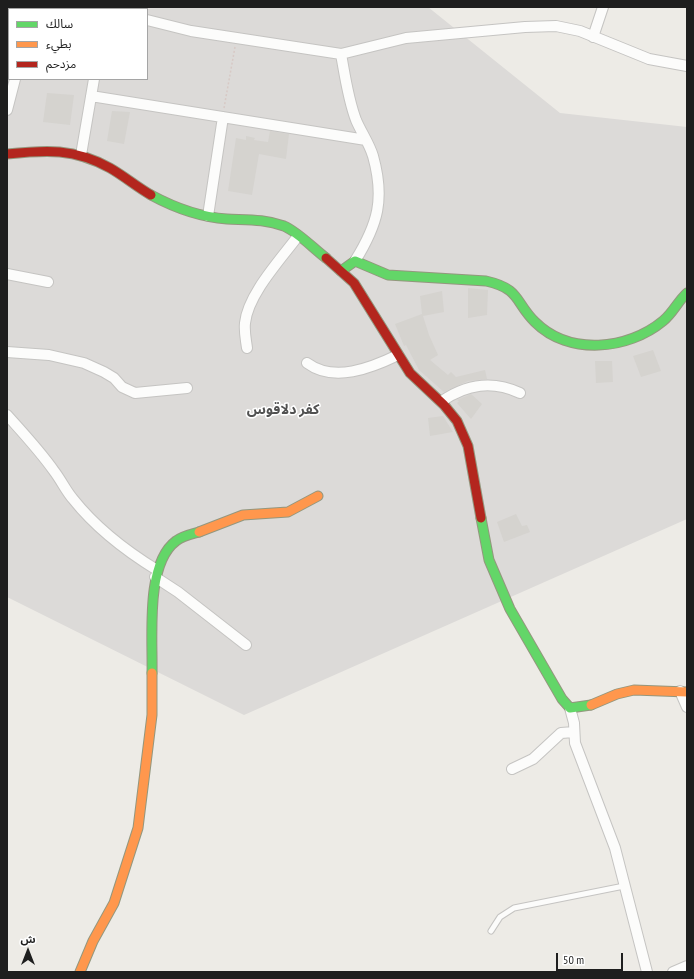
<!DOCTYPE html>
<html>
<head>
<meta charset="utf-8">
<style>
  body { margin:0 }
  #map { position:relative; width:694px; height:979px; overflow:hidden; background:#edebe6; font-family:"PT Sans Narrow","Noto Sans Arabic",sans-serif }
  canvas { display:block }
  .frame { position:absolute; inset:0; border:8px solid #1e1e1e; pointer-events:none }
  .legend { position:absolute; left:8px; top:8px; width:140px; height:72px; box-sizing:border-box; background:#fff; border:1px solid #a5a5a5; margin:0; padding:5px 7px; list-style:none; font-size:12px; color:#1e1e1e }
  .legend li { display:flex; align-items:center; gap:8px; height:20px }
  .legend b { width:20px; border:1px solid #a5a5a5 }
  .north { position:absolute; left:8px; top:931px; width:40px; height:40px; -webkit-text-stroke:3px #fff; paint-order:stroke; rotate:0deg; font-size:11px; font-weight:700; line-height:16px; text-align:center; color:#1e1e1e }
  .north::after { content:''; display:block; margin:auto; width:14px; height:18px; background:#1e1e1e; clip-path:polygon(50% 0,100% 100%,50% 72%,0 100%) }
  .scale { position:absolute; left:556px; top:953px; width:67px; height:18px; box-sizing:border-box; border:2px solid #1e1e1e; border-top:0; padding-left:5px; font-size:12px; line-height:14px; white-space:nowrap; color:#1e1e1e; -webkit-text-stroke:3px #fff; paint-order:stroke }
</style>
</head>
<body>
<div id="map">
<canvas width="694" height="979"></canvas>
<div class="frame"></div>
<ul class="legend">
<li><b style="height:5px;background:#63d668"></b>سالك</li>
<li><b style="height:5px;background:#ff974d"></b>بطيء</li>
<li><b style="height:5px;background:#b3261e"></b>مزدحم</li>
</ul>
<div class="north">ش</div>
<div class="scale">50 m</div>
</div>
<script>
const context = document.querySelector('canvas').getContext('2d');
context.lineJoin = 'round';
function paint(path, color) { context.fillStyle = color; context.fill(path, 'evenodd'); }
function stroke(path, color, width, dash) { context.strokeStyle = color; context.lineWidth = width; context.lineCap = dash ? 'butt' : 'round'; context.setLineDash(dash || []); context.stroke(path); }
function write(font, color, halo, rows, align = 'center') {
  context.font = font + ' "PT Sans Narrow","Noto Sans Arabic",sans-serif'; context.lineWidth = 3; context.setLineDash([]); context.textBaseline = 'middle'; context.strokeStyle = halo; context.fillStyle = color; for (const [text, x, y, turn = 0] of rows) {
    context.save(); context.translate(x, y); context.rotate((+turn || 0) * Math.PI / 180); context.textAlign = isNaN(turn) ? turn : align; if (halo) context.strokeText(text, 0, 0); context.fillText(text, 0, 0); context.restore();
  }
}
paint(new Path2D(`
  M7,7H428L560,113L687,127V519L244,715L7,597ZM9,9H147V79H9Z`), '#dcdad8');
paint(new Path2D(`
  M47,93L74,95L70,125L43,122Z
  M112,111L130,112L124,144L107,141Z
  M270,131L289,134L286,159L259,154L252,195L228,191L236,138L246,140V136L255,138L254,140L268,142Z
  M468,288L488,290L487,315L468,318Z
  M442,291L444,312L423,316L429,335L438,355L430,360L448,375L451,372L456,377L485,370L487,379L468,381L444,392L419,370L406,345L404,346L395,324L422,314L420,296Z
  M653,350L661,371L641,377L633,356Z
  M595,361H612L613,382L596,383Z
  M471,394L482,404L471,419L457,403L459,401L457,400Z
  M443,416L453,432L430,436L428,418Z
  M516,514L522,526L527,525L530,532L504,542L497,522Z`), '#d5d3cf');
const lane = new Path2D(`
  M491,931L500,917L514,908L624,886`);
const street = new Path2D(`
  M105,7L112,9
  M29,9V7
  M147,20L191,31L341,54L406,38L525,27L556,26L580,31L649,59L687,66
  M593,37L603,7
  M341,54C345,76 348,99 356,120C361,132 369,143 373,156C385,199 378,224 355,261
  M91,96L366,140
  M7,110L15,79
  M81,155L94,79
  M208,216L223,117
  M7,274L48,282
  M247,348C246,340 244,332 245,323C248,294 281,259 298,236
  M7,352L49,355L84,363L104,372L114,378L122,387L135,393L187,388
  M307,363C334,383 371,368 398,355
  M442,401C467,384 492,380 520,393
  M7,415C23,433 40,451 54,471C61,480 66,491 73,499C96,528 126,551 157,570
  M155,577L178,592L246,645
  M680,691L687,707
  M570,708L574,723L575,743L615,848L647,972
  M512,769L533,759L561,733L574,732
  M673,972L687,966`);
const fast = new Path2D(`
  M151,195C175,208 199,217 227,219C247,220 265,219 284,226C298,232 314,249 326,258
  M341,271L355,261L388,275L486,281C521,289 514,301 535,322C569,356 628,350 663,321C673,313 678,301 687,293
  M481,518L489,560L510,609L562,699L570,708L591,705
  M152,673C153,638 145,564 176,541C182,536 192,534 199,532`);
const slow = new Path2D(`
  M199,532L243,515L288,512L318,496
  M591,705L617,694L634,690L687,692
  M80,972L93,941L114,903L138,828L152,715V673`);
const jam = new Path2D(`
  M7,154C46,150 74,148 110,168C124,176 137,187 151,195
  M326,258L354,283L410,373L444,405L457,421L468,446L481,518`);
stroke(lane, '#c5c4c2', 7);
stroke(street, '#c5c4c2', 12);
stroke(fast, '#94977e', 11);
stroke(slow, '#94977e', 11);
stroke(jam, '#94977e', 11);
stroke(new Path2D(`
  M224,108L235,47`), '#d7c9c5', 1.5, [2, 2]);
stroke(lane, '#fcfcfb', 5);
stroke(street, '#fcfcfb', 10);
stroke(fast, '#63d668', 9);
stroke(slow, '#ff974d', 9);
stroke(jam, '#b3261e', 9);
write('bold 14px', '#515151', '#fff', [
  ["كفر دلاقوس",283,410]
]);
</script>
</body>
</html>
